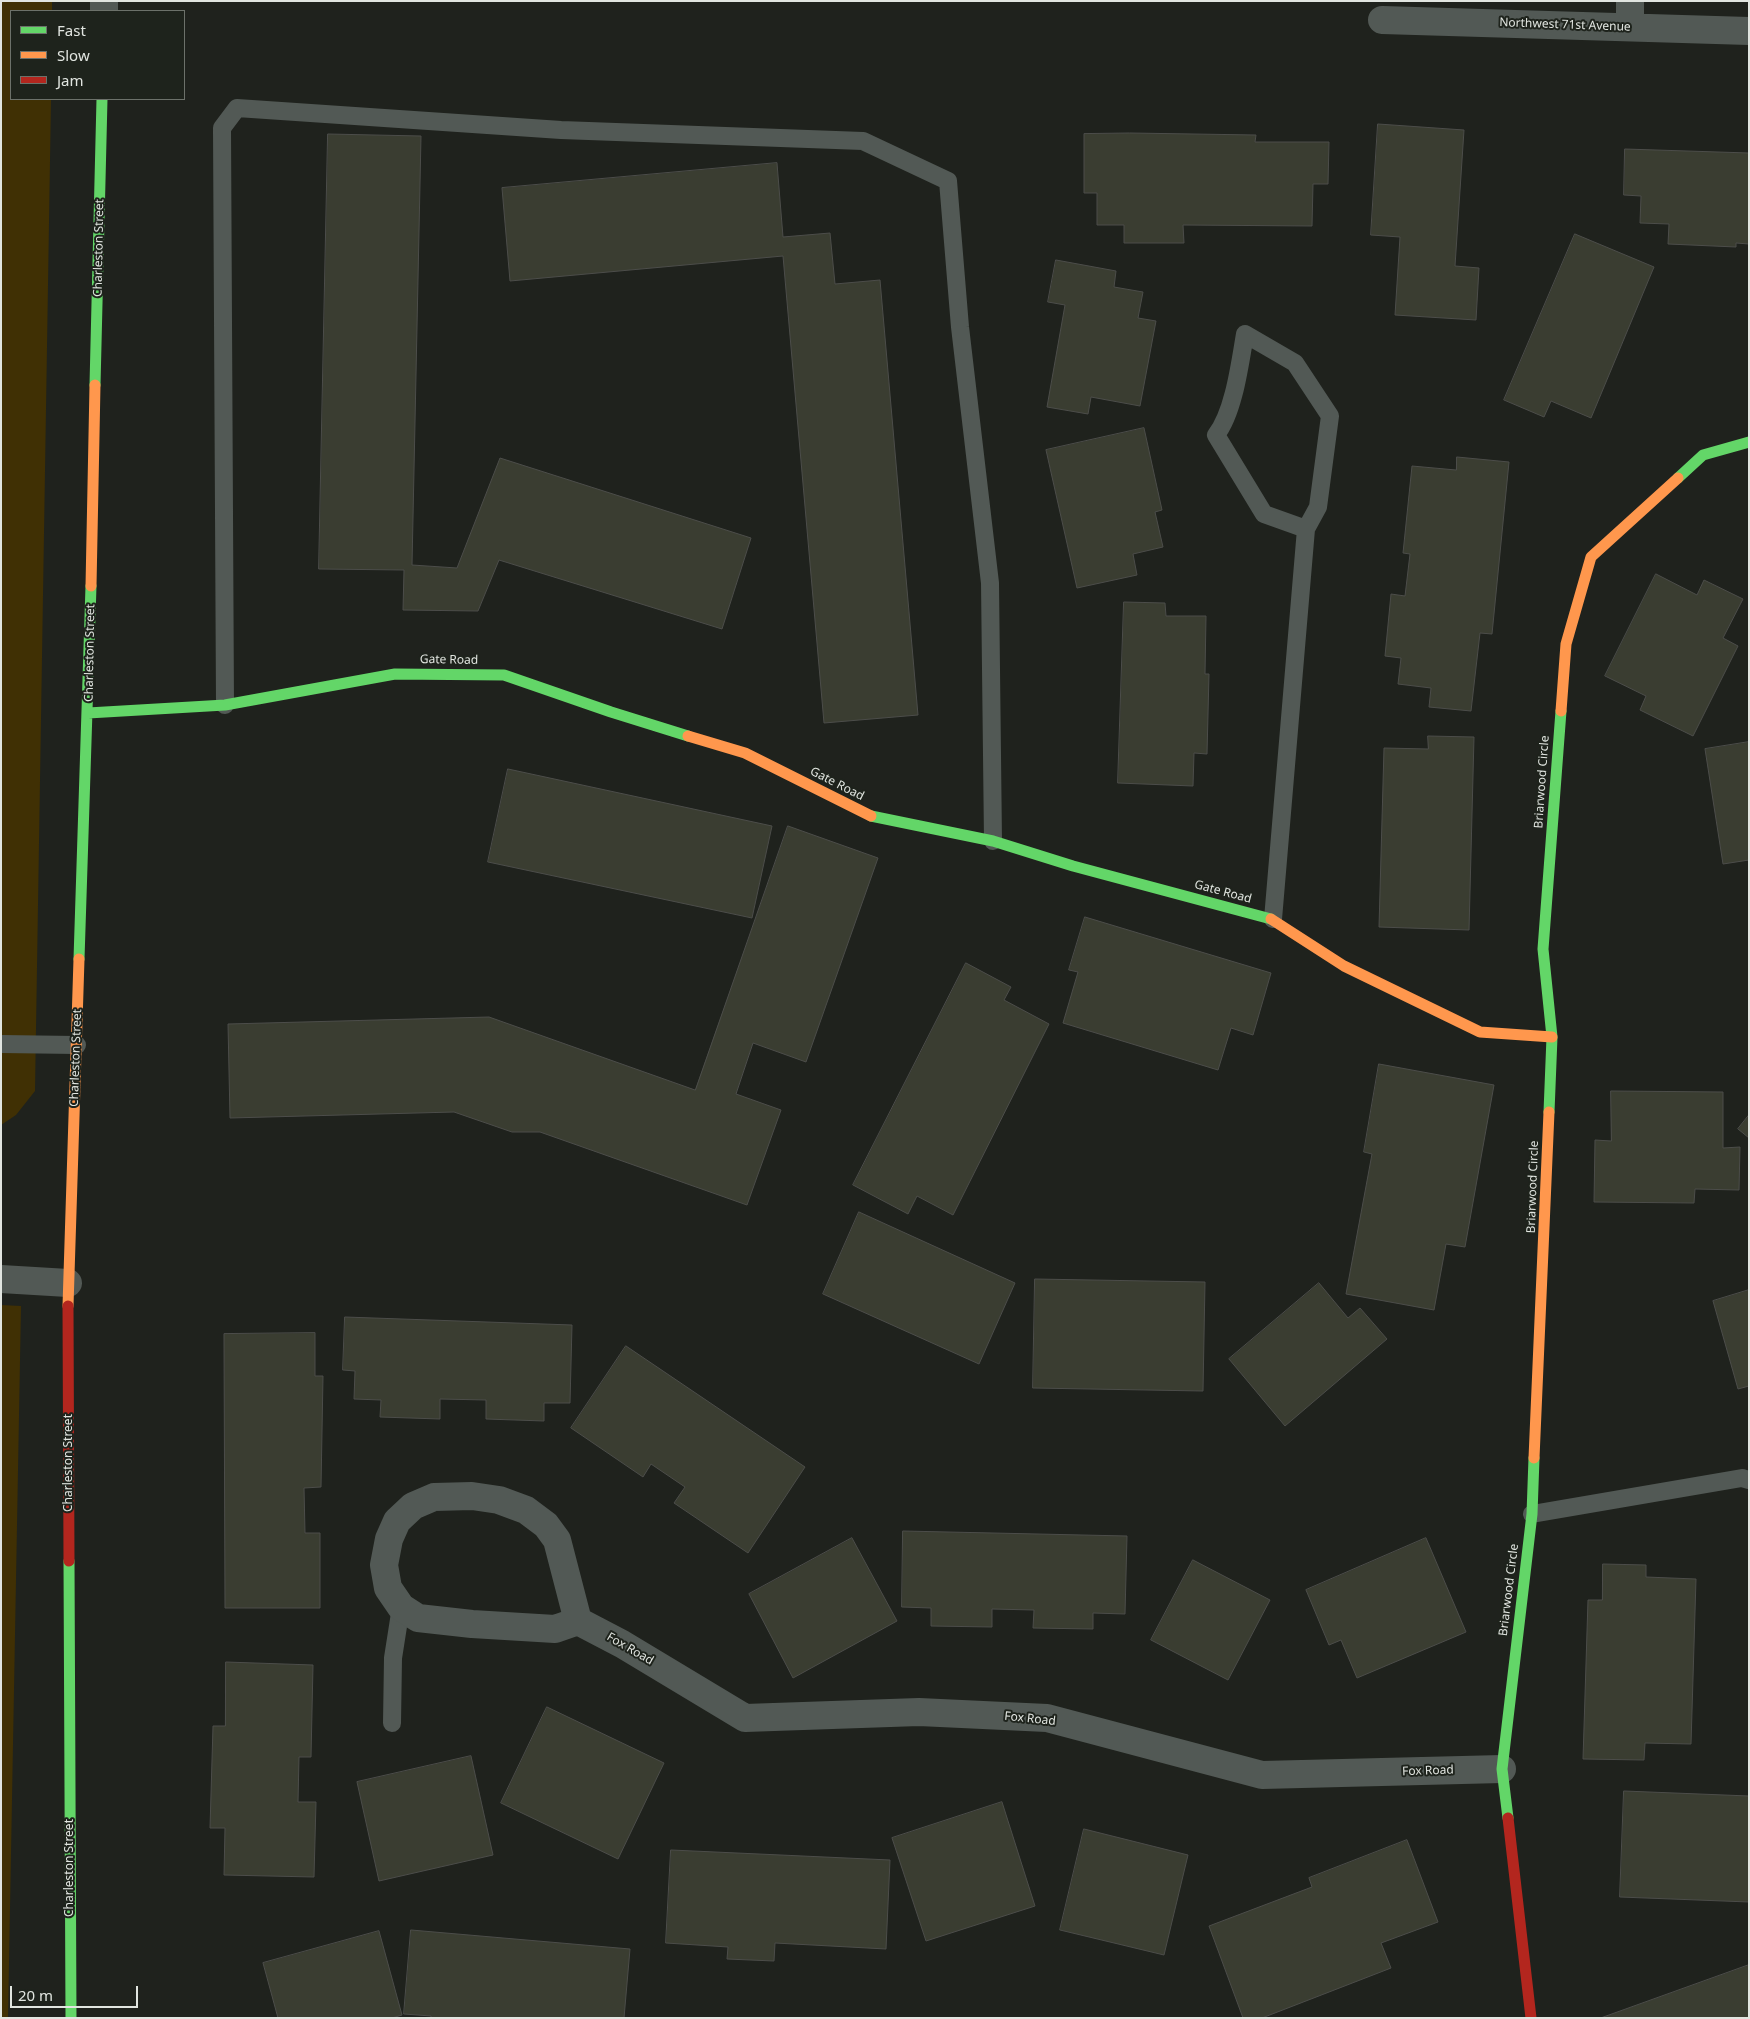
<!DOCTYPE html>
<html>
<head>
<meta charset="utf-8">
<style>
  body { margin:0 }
  #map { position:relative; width:1750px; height:2019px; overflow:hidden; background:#1f221d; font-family:"Noto Sans",sans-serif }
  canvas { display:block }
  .frame { position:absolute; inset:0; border:2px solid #e1e5e0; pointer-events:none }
  .legend { position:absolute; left:10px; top:10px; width:175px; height:90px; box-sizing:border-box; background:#1e231c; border:1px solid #6c716a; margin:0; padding:6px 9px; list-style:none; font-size:15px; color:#e1e5e0 }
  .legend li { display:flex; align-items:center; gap:10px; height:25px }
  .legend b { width:25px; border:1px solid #6c716a }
  .scale { position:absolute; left:10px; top:1986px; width:128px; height:22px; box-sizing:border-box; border:2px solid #e1e5e0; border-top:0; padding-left:6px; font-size:15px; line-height:18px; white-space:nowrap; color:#e1e5e0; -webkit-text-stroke:4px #1e231c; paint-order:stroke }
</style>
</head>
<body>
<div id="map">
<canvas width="1750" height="2019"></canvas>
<div class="frame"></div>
<ul class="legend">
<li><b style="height:6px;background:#63d668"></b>Fast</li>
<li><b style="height:6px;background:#ff974d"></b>Slow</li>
<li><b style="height:6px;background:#b3261e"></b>Jam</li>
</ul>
<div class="scale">20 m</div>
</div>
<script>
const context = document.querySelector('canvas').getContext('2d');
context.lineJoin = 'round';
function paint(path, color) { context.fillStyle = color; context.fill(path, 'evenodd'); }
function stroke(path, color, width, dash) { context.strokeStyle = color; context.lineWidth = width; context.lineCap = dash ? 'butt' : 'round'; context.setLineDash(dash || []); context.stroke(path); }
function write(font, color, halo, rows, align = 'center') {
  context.font = font + ' "Noto Sans",sans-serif'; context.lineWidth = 4; context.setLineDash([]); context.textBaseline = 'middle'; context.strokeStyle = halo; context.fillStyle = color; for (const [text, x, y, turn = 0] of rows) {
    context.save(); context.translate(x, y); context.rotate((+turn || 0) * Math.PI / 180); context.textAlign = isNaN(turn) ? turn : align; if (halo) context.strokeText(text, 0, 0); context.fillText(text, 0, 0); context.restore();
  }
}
paint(new Path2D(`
  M1,1H52V11H11V99H51L35,1091L16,1115L1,1125Z
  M1,1305L21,1306L8,2018H1Z`), '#403004');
const building = new Path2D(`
  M1378,124L1464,130L1455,266L1479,268L1476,320L1395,315L1400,237L1371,235Z
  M1130,133L1256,135L1255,142H1329L1328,184H1313L1312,226L1183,225L1184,243H1124V225H1097V193H1084V134Z
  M328,134L421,136L412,565L457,568L500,458L751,538L722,629L499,560L478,611L403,610L404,570L319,569Z
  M1625,149L1749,153V244L1736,243V247L1668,244L1669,224L1640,223L1641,196L1624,195Z
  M777,163L783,237L830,233L835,284L880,280L918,715L824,723L783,256L510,281L502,188Z
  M1575,234L1654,267L1591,418L1551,401L1544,417L1504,400Z
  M1056,260L1116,271L1114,287L1143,292L1138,318L1156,321L1140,406L1091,397L1088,414L1047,407L1065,305L1048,302Z
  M1144,428L1162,510L1155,512L1163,547L1133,554L1137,575L1077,588L1046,450Z
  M1457,457L1509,462L1492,634L1480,633L1471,711L1429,707L1431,688L1398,684L1401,658L1385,656L1391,594L1405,596L1410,554L1403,553L1412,466L1456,470Z
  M1656,574L1697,595L1704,580L1743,599L1723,638L1738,646L1693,736L1640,710L1646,696L1605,676Z
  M1124,602L1165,603L1166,616H1206L1205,674H1209L1207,754L1194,753L1193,786L1118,783Z
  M1428,736L1474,737L1469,930L1379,927L1384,748L1428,749Z
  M1749,742V860L1723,864L1705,749Z
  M508,769L772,826L752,918L488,862Z
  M788,826L878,858L806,1062L753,1043L736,1094L781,1110L747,1205L540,1132H512L454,1112L230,1118L228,1024L489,1017L695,1090Z
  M1085,917L1271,973L1253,1035L1231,1028L1218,1070L1063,1023L1078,972L1069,970Z
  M966,963L1011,987L1004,1000L1049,1024L953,1215L917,1196L908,1214L853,1185Z
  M1379,1064L1494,1085L1465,1247L1446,1244L1434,1310L1346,1294L1372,1154L1364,1152Z
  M1611,1091L1723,1092V1148L1740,1147L1739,1190L1695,1189L1694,1203L1594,1202L1595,1140L1611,1141Z
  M1749,1115V1138L1738,1129Z
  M859,1212L1015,1283L979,1364L823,1294Z
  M1035,1279L1205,1282L1203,1391L1033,1388Z
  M1319,1283L1348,1318L1360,1308L1387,1339L1285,1426L1229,1359Z
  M1749,1290V1386L1738,1389L1713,1301Z
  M345,1317L572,1325L570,1403H544V1421L486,1419V1400L440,1399V1419L380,1417L381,1400L354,1399L355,1371L343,1370Z
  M315,1333V1376H323L321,1487L304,1488L305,1533H320V1608H225L224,1334Z
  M626,1346L805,1467L748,1553L674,1503L685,1487L651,1464L643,1477L571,1428Z
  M903,1531L1127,1536L1125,1614L1093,1613V1629L1033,1628L1034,1610L992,1609V1627L931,1626V1608L902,1607Z
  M852,1538L897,1621L793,1678L749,1594Z
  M1426,1538L1466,1632L1357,1678L1341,1640L1329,1645L1306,1590Z
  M1193,1560L1270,1600L1228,1680L1151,1640Z
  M1603,1564L1646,1565V1577L1696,1579L1691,1744L1645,1743L1644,1760L1583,1759L1588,1600H1602Z
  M226,1662L313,1665L311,1757H299L298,1802H316L314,1877L224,1875L225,1828H210L213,1726H225Z
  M547,1707L664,1763L618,1859L501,1803Z
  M471,1756L493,1855L379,1881L357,1782Z
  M1624,1791L1749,1796V1902L1620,1897Z
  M1002,1802L1035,1906L926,1941L892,1838Z
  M1084,1829L1188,1855L1164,1955L1060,1930Z
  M1407,1840L1438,1922L1381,1943L1391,1968L1262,2018H1243L1209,1926L1312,1887L1309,1878Z
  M671,1850L890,1860L886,1949L775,1943L774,1961L727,1959L728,1947L666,1943Z
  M411,1930L630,1949L624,2018H431V2016L404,2014Z
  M379,1931L402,2015L392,2018H278L263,1963Z
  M1749,1965V2018H1601Z`);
paint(building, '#3a3d31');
stroke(building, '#4c4d4a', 1);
stroke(new Path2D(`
  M225,705L222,128L237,108L561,130L863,141L948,181L960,327L990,583L993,841
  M1273,919L1306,529L1318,507L1330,416L1295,363L1245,334C1240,363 1234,412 1216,435L1264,514L1306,529
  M1,1044L77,1045
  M1532,1514L1742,1478L1749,1480
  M392,1723L393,1658L401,1607`), '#525955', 18);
stroke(new Path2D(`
  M104,11V1
  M1382,20L1749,31
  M1630,27V1
  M1,1279L68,1283
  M578,1621L555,1629L472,1624L418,1618L401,1607L388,1588L384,1565L389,1539L397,1521L413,1506L434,1497L472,1496L499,1500L526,1510L546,1525L557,1540L578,1621L622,1644L745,1718L919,1712L1047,1718L1262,1775L1502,1769`), '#525955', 28);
stroke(new Path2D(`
  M95,385L102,99
  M1678,478L1703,455L1749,442
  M88,713L225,705L395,674L504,675L611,712L688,736
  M871,816L993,841L1073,866L1271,919
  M79,959L91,586
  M1549,1112L1552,1037L1543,949L1561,711
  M69,1561L71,2018
  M1508,1818L1502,1769L1532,1514L1534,1458`), '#63d668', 11);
stroke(new Path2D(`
  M91,586L95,385
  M1561,711L1566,644L1591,557L1678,478
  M688,736L745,753L871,816
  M1271,919L1344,966L1480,1032L1552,1037
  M68,1306L79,959
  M1534,1458L1549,1112`), '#ff974d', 11);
stroke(new Path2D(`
  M68,1306L69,1561
  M1508,1818L1531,2018`), '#b3261e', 11);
write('12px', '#e1e5e0', '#1e231c', [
  ["Northwest 71st Avenue",1565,25,2],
  ["Charleston Street",99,248,-89],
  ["Charleston Street",90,653,-89],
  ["Gate Road",449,660,1],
  ["Briarwood Circle",1542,782,-86],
  ["Gate Road",837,784,27],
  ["Gate Road",1223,892,15],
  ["Charleston Street",76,1058,-88],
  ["Briarwood Circle",1533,1187,-88],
  ["Charleston Street",69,1463,-90],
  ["Briarwood Circle",1509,1590,-83],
  ["Fox Road",630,1649,30],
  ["Fox Road",1030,1719,6],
  ["Fox Road",1428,1771,-2],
  ["Charleston Street",70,1868,-90]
]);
</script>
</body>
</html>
